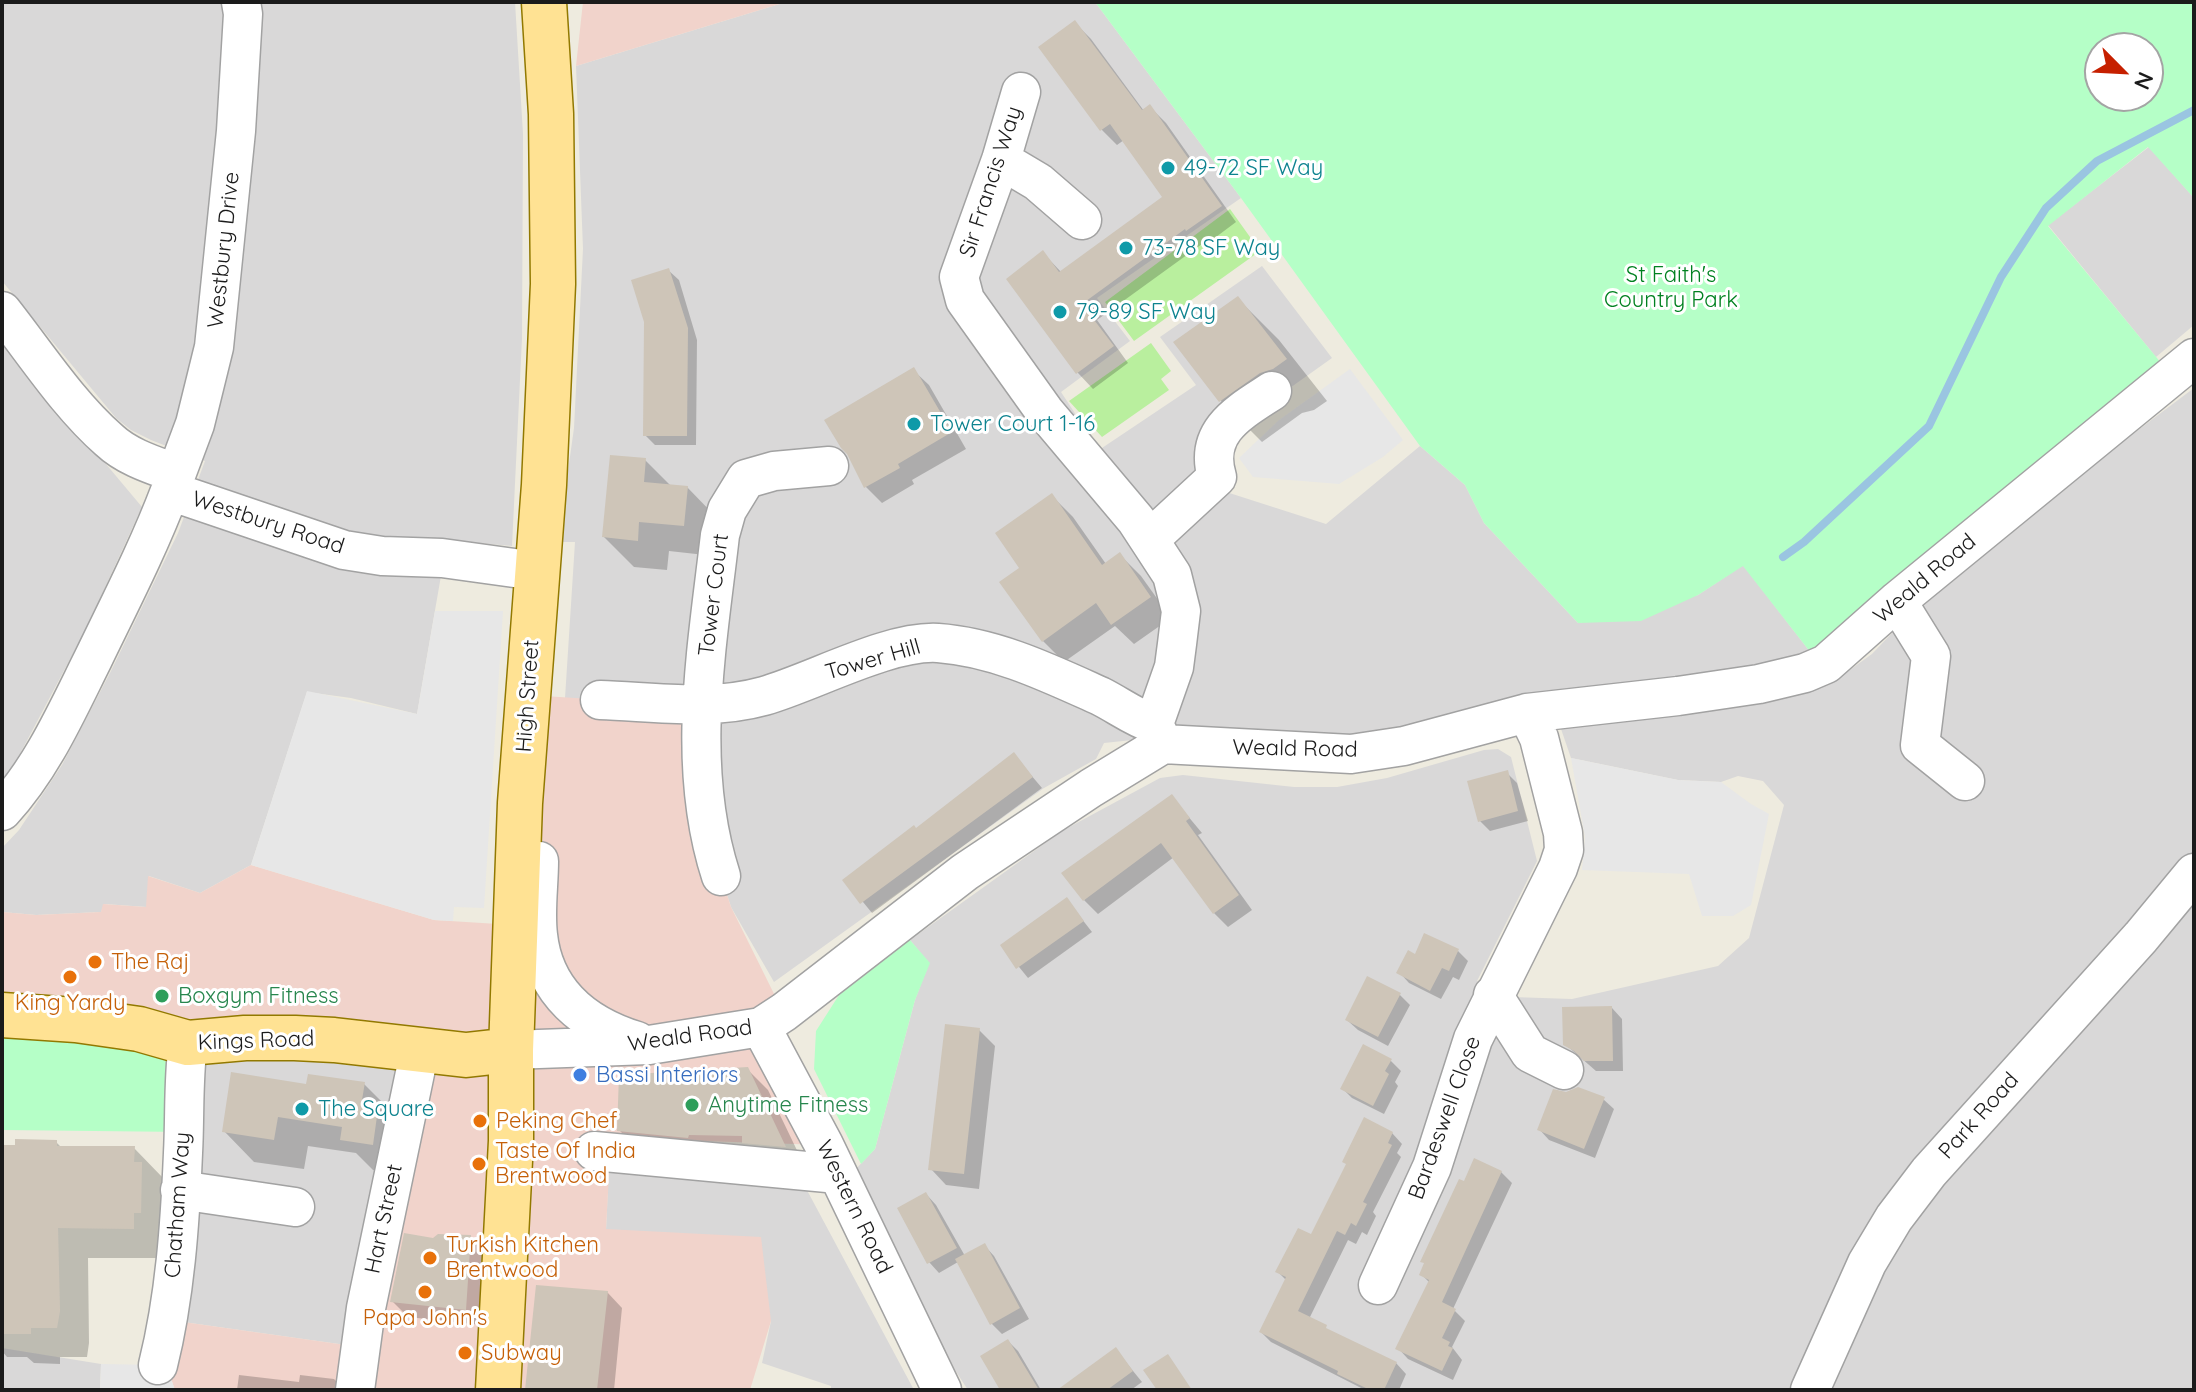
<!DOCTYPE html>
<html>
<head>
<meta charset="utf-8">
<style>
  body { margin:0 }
  #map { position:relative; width:2196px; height:1392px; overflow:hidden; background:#eeebdf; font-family:Quicksand,sans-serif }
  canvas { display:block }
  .frame { position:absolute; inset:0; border:4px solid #1b1b1b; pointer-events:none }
  .north { position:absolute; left:2084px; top:32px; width:80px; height:80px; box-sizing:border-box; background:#fff; border:2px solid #a4a4a4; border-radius:50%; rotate:114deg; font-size:22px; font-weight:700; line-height:32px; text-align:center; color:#1b1b1b }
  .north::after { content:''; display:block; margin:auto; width:28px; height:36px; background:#c62000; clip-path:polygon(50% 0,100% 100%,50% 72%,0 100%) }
</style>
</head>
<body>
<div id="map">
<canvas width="2196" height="1392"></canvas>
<div class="frame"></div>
<div class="north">N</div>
</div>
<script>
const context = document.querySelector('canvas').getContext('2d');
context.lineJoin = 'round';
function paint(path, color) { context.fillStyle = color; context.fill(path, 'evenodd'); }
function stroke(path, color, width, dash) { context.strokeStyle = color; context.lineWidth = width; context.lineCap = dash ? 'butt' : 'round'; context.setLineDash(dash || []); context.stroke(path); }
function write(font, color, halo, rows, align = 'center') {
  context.font = font + ' Quicksand,sans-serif'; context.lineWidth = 6; context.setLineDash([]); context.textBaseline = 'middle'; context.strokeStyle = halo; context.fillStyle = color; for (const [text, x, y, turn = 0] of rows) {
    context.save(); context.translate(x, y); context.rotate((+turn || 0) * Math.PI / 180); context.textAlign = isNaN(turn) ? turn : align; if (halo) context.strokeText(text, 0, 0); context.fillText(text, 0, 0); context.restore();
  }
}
paint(new Path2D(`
  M2,2H515L523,134L522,338L512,546L444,540L442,570L417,714L351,698L307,692L251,865L200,893L149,876L147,907L104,904L101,912L36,915L2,912V848L19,830L62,765L111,671L178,533L205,461L151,440L131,430L116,418L2,281Z
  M786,2H1095L1241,198L1097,298L1130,341L1061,392L1099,450L1196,385L1160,337L1262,266L1332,358L1231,430L1220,490L1326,524L1420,446L1465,485L1484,523L1578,623L1698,595L1743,565L1811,653L1773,669L1358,739L1208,732L1104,743L1096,759L1044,788L774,982L731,907L714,855L565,698L575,542H558L574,428L583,249L576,66Z
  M2149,147L2194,198V325L2156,357L2048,225Z
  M2,340L142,507L86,629L13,767L2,781Z
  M2194,388V1390H968L955,1370L853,1172L875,1149L915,1000L929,963L910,940L1062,831L1160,778L1183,775L1294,787H1337L1387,778L1484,750L1498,749L1511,757L1537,861L1477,981L1512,997L1572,999L1718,966L1749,938L1784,805L1763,781L1738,776L1721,782L1678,780L1571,758L1560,726L1772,699L1810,692L1833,682L1872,654L1952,570Z
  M420,1049L360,1347L169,1320L202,1060Z
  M609,1165L801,1179L914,1390H831V1386L762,1363L771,1321L606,1230Z
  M2,1348L101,1364L100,1390H2Z`), '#d9d8d8');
paint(new Path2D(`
  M583,2H786L576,66Z
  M528,695L701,706L714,855L731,907L783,1012L762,1026L824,1145L611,1138L606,1229L761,1237L771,1321L750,1390H175L169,1373V1320L360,1347L420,1049L2,1015V912L36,915L101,912L103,904L146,907L148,876L200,893L251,865L434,920L514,925Z`), '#f1d3cb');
paint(new Path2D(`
  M1230,209L1260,251L1134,341L1105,302Z
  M1151,343L1171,371L1161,379L1169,390L1102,437L1069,401Z`), '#b9ef9e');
paint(new Path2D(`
  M1095,2H2194V198L2148,147L2048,226L2171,375L1811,653L1743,566L1698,595L1641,621L1578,623L1484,523L1465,485L1420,446L1241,198ZM2100,48H2148V96H2100Z
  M910,940L930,963L915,1000L875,1149L861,1164L814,1069L816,1031L839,995Z
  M2,1015L170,1055L186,1132L2,1130Z`), '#b5ffc7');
paint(new Path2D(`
  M1350,369L1403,440L1383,457L1339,484L1253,477L1239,458L1279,420Z
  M435,611H503L484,908L454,907L453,921L434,920L251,865L307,691L417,714Z
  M1571,758L1678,780L1721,782L1751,804L1769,814L1751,905L1733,916H1702L1689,874L1582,870L1585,837Z
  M101,1364L158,1365L169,1373L175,1390H100Z`), '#e7e7e7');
paint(new Path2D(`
  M1075,23L1091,39L1144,111L1150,107L1166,123L1236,222L1204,246L1202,244L1097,320L1128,363L1093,389L1078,373L1008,279L1043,253L1062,273L1165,197L1124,140L1117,145L1102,130Z
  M668,270L679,280L697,340L696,445H655L645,435Z
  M1238,299L1279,340L1327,401L1314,410L1302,413L1262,442L1221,401Z
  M913,370L929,385L966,449L912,480L914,484L882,503L866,487L850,454Z
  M645,460L671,486L687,487L717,518L714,556L669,551L667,570L634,567L604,537Z
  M1052,496L1073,517L1106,564L1120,555L1141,576L1171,618L1134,644L1115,626L1064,662L1043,641Z
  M1014,755L1042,788L872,913L845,880L916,830Z
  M1507,773L1517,783L1528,821L1490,831L1480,821Z
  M1172,797L1202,833L1198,835L1252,910L1228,927L1214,913L1174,857L1098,914L1084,900Z
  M1067,900L1092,932L1028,978L1002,946Z
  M1458,951L1468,961L1459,980L1453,977L1441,999L1409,983L1399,972Z
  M1399,994L1410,1005L1388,1046L1358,1030L1347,1020Z
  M1612,1008L1622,1019L1623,1071H1596L1565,1044Z
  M979,1030L995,1046L979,1189L946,1185L931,1169Z
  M1390,1060L1401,1071L1395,1082L1398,1086L1384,1114L1352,1098L1342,1088Z
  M747,1069L768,1090L805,1167L640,1151L619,1130Z
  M364,1084L394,1114L403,1175L373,1170L356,1153L308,1146L304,1169L254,1162L224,1131L308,1086Z
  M1566,1094L1603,1099L1614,1109L1595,1158L1549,1140L1539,1129Z
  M1392,1133L1402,1144L1397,1153L1401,1157L1373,1212L1376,1216L1367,1235L1362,1232L1356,1244L1348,1240L1309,1319L1331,1332L1396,1363L1406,1374L1399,1390H1365L1271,1342L1261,1332L1286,1280L1278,1272L1311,1237Z
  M56,1142L62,1148H134L164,1179L163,1258H88L89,1343L87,1357H60V1364L34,1363L27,1357H7L2,1351V1147Z
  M1501,1172L1512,1183L1453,1309L1465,1321L1452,1347L1462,1360L1453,1380L1408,1359L1398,1348L1430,1283L1421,1274L1465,1184Z
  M926,1194L936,1205L965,1256L984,1245L994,1256L1029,1319L1002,1334L992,1324L958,1262L939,1273L929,1262Z
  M470,1237L486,1253L481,1325L408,1317L392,1301L433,1240Z
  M607,1292L622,1308L614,1390H527Z
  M1008,1341L1018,1351L1041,1390H1003Z
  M1116,1350L1142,1382L1131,1390H1061Z
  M239,1375L299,1382L300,1375L334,1379L345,1390H237Z`), '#0003');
stroke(new Path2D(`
  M1783,557L1804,542L1929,426L2001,277L2046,208L2097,161L2194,110`), '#9ac5e1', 8);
paint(new Path2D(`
  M1075,20L1142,110L1150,104L1222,206L1186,231L1185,229L1082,304L1114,346L1076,374L1006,279L1043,250L1059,272L1162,197L1110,124L1100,131L1038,47Z
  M669,268L688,328L687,436H643L644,322L631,280Z
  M1238,296L1287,359L1273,369L1260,373L1219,402L1173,342Z
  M914,367L952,432L898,464L900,468L864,488L847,454L841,448L824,420Z
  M610,455L646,458L644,482L688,486L684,526L639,522L638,541L602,537Z
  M1052,493L1102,565L1120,552L1151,597L1111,625L1096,603L1042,642L999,582L1019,568L995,533Z
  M1014,752L1033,777L860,904L842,880L914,825L916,828Z
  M1508,770L1518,811L1478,822L1467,781Z
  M1172,794L1190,818L1186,821L1239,895L1213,914L1161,843L1083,901L1061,873Z
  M1067,897L1084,921L1016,969L1000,945Z
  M1424,933L1459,949L1449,971L1442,968L1430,991L1396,973L1408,950L1415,954Z
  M1367,976L1401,993L1378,1037L1345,1020Z
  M1612,1006L1613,1061H1584L1574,1051L1563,1045L1562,1007Z
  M945,1024L980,1028L964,1174L928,1170Z
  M1363,1044L1392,1059L1385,1071L1389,1074L1373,1106L1340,1089Z
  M748,1067L786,1147L742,1143V1136L689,1135L688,1138L617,1131L619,1075Z
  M231,1072L306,1084L308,1074L365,1082L361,1106L378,1109L373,1145L340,1140L342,1127L278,1117L274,1140L222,1132Z
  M1578,1087L1605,1097L1584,1149L1537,1130L1553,1089L1566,1092Z
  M1364,1117L1393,1132L1388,1143L1392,1145L1363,1202L1367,1204L1356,1226L1351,1223L1345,1235L1337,1231L1298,1311L1327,1325L1326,1328L1397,1362L1384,1390H1370L1337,1374L1338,1371L1259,1332L1286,1277L1275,1272L1298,1228L1311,1234L1346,1164L1342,1162Z
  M15,1139L57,1140V1146H135L134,1162H142L141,1213H134V1229L58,1228L60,1311L57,1328H31V1334H2V1145H15Z
  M1474,1158L1502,1171L1442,1302L1456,1309L1442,1338L1450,1342L1448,1346L1453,1348L1442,1371L1395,1349L1429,1280L1419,1275L1424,1263L1420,1262L1459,1179L1464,1181Z
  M926,1192L957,1248L927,1264L897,1208Z
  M404,1233L433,1238L438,1234L471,1235L466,1310L390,1302Z
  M985,1243L1020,1308L990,1325L955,1259Z
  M536,1285L608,1291L597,1390H525Z
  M1008,1339L1039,1390H1000L980,1356Z
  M1116,1347L1133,1371L1107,1390H1057Z
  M1168,1354L1192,1390H1157L1143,1370Z`), '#cec5b8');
const minor = new Path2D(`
  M1021,92L1001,160L959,277L965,300L1045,412L1136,520L1172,575L1181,611L1177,644L1174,667L1154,724
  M1001,160L1038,182L1082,220
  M2,311C36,354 68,404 109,440C127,457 153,465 175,473
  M170,491L195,424L214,347L236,131L243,14L241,2
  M1150,539L1217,477C1203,431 1240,412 1272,391
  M1897,601L1931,656L1920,745L1965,781
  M600,700C655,702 710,711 764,696C813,682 889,640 938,643C995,647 1049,673 1100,696C1118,705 1135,718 1154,724L1163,744
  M2,811C42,768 67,711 93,659C120,603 148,549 170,491L344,550L382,556L442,558L536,571
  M539,861C539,885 535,911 538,935C544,993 585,1025 637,1041
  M721,876C685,765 707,648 720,535L727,510L746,479L774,471L829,466
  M1493,995L1530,1053L1564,1070
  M761,1027L824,1145L942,1390
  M511,1050L649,1045L761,1027L784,1012L965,872L1091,788L1163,744L1351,754L1404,746L1527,713L1678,696L1759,684L1805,673L1826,664L1897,601L2194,358
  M594,1151L838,1174
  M180,1190L295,1207
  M1378,1285L1432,1167L1473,1039L1558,868L1564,850L1563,833L1539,738L1527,713
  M158,1365C175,1297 180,1224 183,1153C185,1116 183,1080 188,1043
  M355,1390L366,1308L420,1049
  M1810,1390L1867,1263L1894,1218L1929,1172L2141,937L2194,873`);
const major = new Path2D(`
  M2,1015L76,1020L139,1029L188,1043L245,1038H295L334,1040L466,1055L511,1050
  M498,1390L511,1141V1050L520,803L544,485L553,284L551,114L544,2`);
stroke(minor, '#a2a2a2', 41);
stroke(major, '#927900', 47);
stroke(minor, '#fff', 38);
stroke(major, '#ffe293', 44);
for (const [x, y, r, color] of [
  [1168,168,8,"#0f9aa8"],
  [1126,248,8,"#0f9aa8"],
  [1060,312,8,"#0f9aa8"],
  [914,424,8,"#0f9aa8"],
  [95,962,8,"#e8710a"],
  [70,977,8,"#e8710a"],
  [162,996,8,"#2e9e5b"],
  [580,1075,8,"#3f7fe0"],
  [692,1105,8,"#2e9e5b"],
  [302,1109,8,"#0f9aa8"],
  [480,1121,8,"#e8710a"],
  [479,1164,8,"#e8710a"],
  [430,1258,8,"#e8710a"],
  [425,1292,8,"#e8710a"],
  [465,1353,8,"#e8710a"]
]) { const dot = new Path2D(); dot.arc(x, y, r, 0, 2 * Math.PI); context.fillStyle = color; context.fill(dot); stroke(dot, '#fff', 3); }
write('22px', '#0d838f', '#fff', [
  ["49-72 SF Way",1184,168],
  ["73-78 SF Way",1142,248],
  ["79-89 SF Way",1076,312],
  ["Tower Court 1-16",930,424],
  ["The Square",318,1109]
], 'left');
write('22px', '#1b1b1b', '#fff', [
  ["Sir Francis Way",991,182,-72],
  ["Westbury Drive",224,250,-84],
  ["Westbury Road",268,523,18],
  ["Weald Road",1925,579,-40],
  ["Tower Court",714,595,-83],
  ["Tower Hill",873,660,-16],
  ["High Street",528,696,-86],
  ["Weald Road",1295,749,1],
  ["Weald Road",690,1036,-8],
  ["Kings Road",256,1041,-2],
  ["Park Road",1979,1116,-48],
  ["Bardeswell Close",1445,1118,-70],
  ["Chatham Way",178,1205,-86],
  ["Western Road",854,1207,64],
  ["Hart Street",384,1219,-78]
]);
write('22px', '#008120', '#fff', [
  ["St Faith's",1671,275],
  ["Country Park",1671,300]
]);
write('22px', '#c56008', '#fff', [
  ["The Raj",111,962],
  ["King Yardy",70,1003,"center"],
  ["Peking Chef",496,1121],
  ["Taste Of India",495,1151],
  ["Brentwood",495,1176],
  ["Turkish Kitchen",446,1245],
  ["Brentwood",446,1270],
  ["Papa John's",425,1318,"center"],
  ["Subway",481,1353]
], 'left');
write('22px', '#27864d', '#fff', [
  ["Boxgym Fitness",178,996],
  ["Anytime Fitness",708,1105]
], 'left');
write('22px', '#366cbe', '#fff', [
  ["Bassi Interiors",596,1075]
], 'left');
</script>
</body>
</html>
